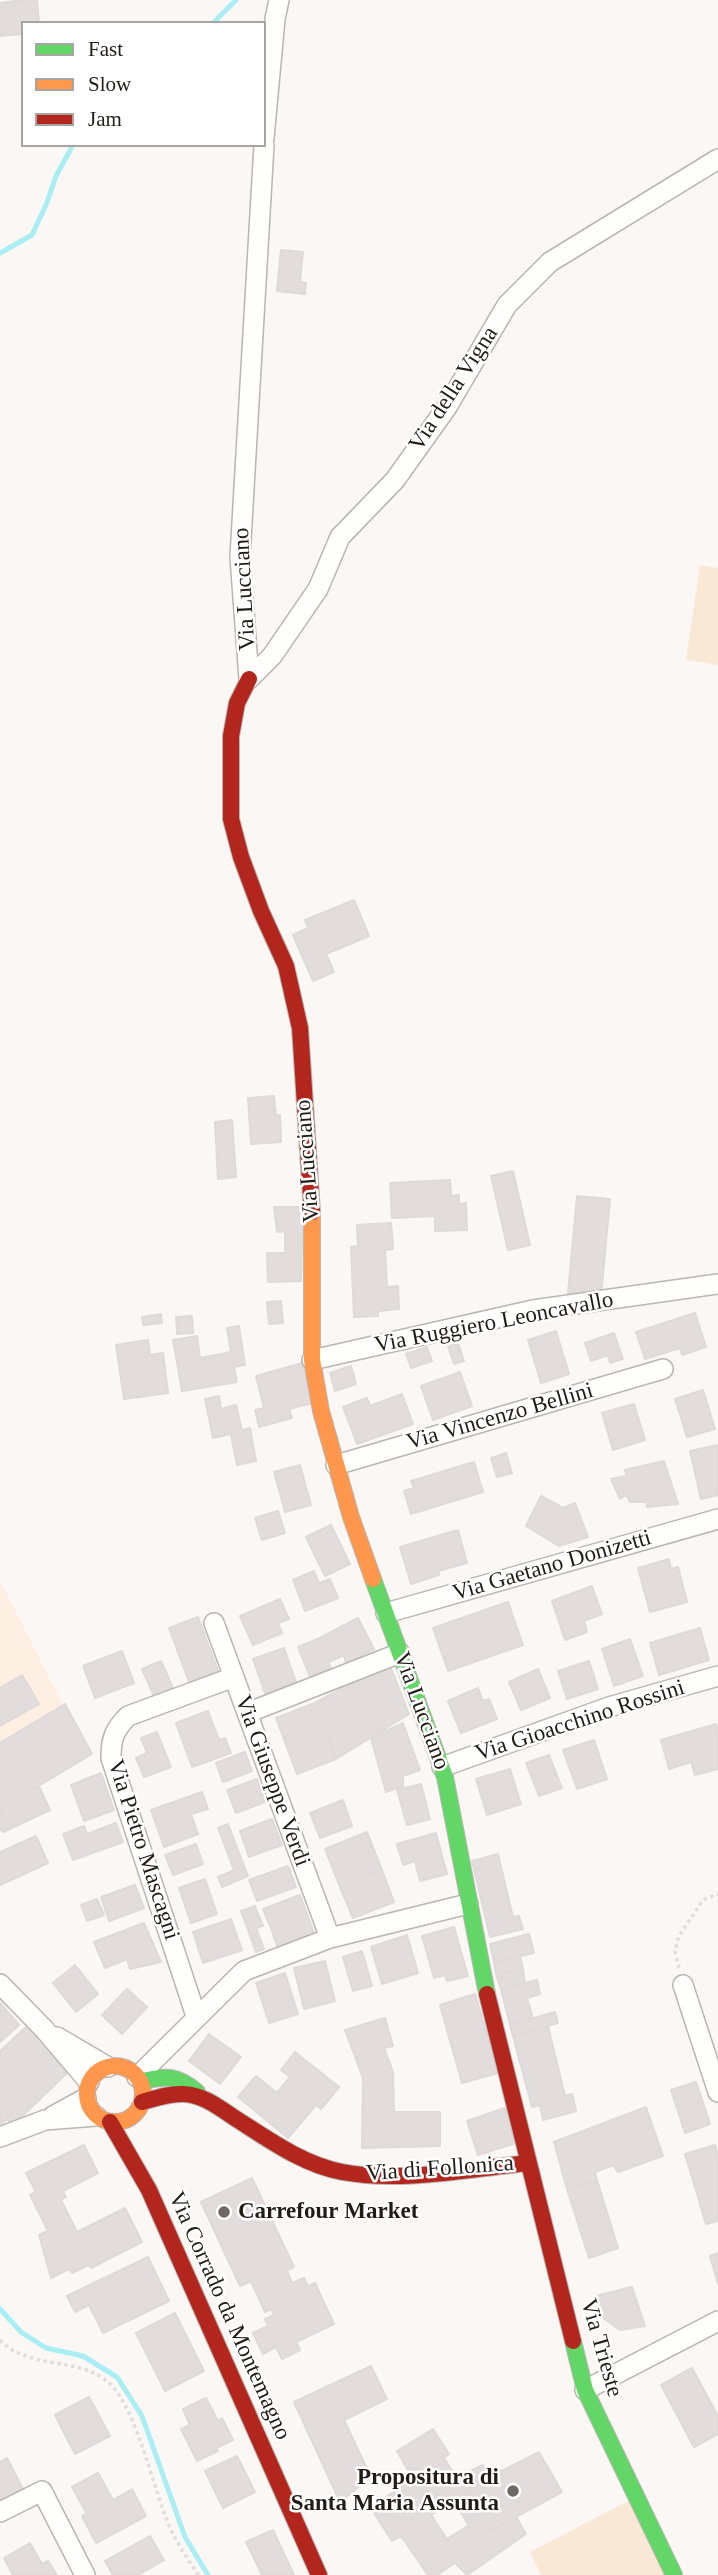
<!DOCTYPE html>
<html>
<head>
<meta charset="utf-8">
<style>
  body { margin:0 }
  #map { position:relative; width:718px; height:2575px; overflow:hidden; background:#faf7f4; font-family:"Times New Roman",serif }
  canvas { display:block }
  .legend { position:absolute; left:21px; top:21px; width:245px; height:126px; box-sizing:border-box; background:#fff; border:2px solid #a7a4a2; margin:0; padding:9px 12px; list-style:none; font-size:21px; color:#221c16 }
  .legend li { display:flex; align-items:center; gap:14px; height:35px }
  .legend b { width:35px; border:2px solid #a7a4a2 }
</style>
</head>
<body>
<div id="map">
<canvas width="718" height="2575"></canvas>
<ul class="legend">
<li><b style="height:9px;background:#63d668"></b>Fast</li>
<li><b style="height:9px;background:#ff974d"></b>Slow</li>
<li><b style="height:9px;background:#b3261e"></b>Jam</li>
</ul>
</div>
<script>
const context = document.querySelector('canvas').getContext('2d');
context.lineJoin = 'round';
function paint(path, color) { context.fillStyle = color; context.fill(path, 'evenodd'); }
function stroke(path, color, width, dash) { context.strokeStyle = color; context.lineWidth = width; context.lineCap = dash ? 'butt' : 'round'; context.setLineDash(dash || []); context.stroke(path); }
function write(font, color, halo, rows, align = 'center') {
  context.font = font + ' "Times New Roman",serif'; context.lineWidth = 5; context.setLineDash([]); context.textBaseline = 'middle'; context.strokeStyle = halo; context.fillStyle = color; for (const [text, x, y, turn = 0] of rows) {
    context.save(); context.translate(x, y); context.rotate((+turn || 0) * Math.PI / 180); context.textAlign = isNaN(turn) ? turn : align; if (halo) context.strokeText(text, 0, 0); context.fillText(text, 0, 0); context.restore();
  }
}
paint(new Path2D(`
  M0,1581L89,1756L0,1806Z`), '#fdefe1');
paint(new Path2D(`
  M700,565L718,568V665L686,660Z
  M632,2499L669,2575H541L530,2552Z`), '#fae8d7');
stroke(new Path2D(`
  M213,23L236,0
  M0,253L32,235L46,205L56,176L73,145
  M0,2309L21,2332L46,2348L83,2356L117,2377L142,2416L185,2537L208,2575`), '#a8eef3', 5);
const building = new Path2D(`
  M22,0H37L39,23H23V34L0,36V3Z
  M281,250L303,252L300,282L306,283L305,294L277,291Z
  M354,900L369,936L326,954L334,972L313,981L293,935L308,928L305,920Z
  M274,1096L276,1116L280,1115L281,1142L251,1144L248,1098Z
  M232,1120L236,1177L218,1179L215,1122Z
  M513,1171L530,1245L508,1250L491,1176Z
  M450,1180L451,1196L459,1195V1204L466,1203L467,1230L435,1231V1216L392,1218L390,1183Z
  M577,1196L610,1199L601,1296L568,1293Z
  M274,1207H303L301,1281L268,1282L267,1253H285V1231L277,1232Z
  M391,1223L393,1249L385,1250L387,1287L398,1286L399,1309L378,1311V1316L354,1317L351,1247L358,1246L357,1225Z
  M281,1301L283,1323L269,1324L267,1302Z
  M695,1313L706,1347L682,1355L680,1348L645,1359L636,1332Z
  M161,1314L162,1323L143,1325L142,1317Z
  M192,1316L193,1333L177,1334L176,1317Z
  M239,1326L245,1365L234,1367L237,1382L182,1391L173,1340L197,1336L200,1358L231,1352L227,1328Z
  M556,1331L569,1374L541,1383L528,1340Z
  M614,1333L623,1359L610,1363L608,1355L591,1361L585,1343Z
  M148,1340L150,1355L163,1353L168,1393L124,1399L116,1345Z
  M457,1340L464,1361L454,1364L447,1343Z
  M427,1347L432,1361L411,1368L406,1354Z
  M302,1363L313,1403L289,1409L292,1418L259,1427L255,1410L264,1408L256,1376Z
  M351,1366L356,1384L335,1391L330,1373Z
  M460,1372L472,1406L433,1420L421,1386Z
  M703,1390L715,1429L687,1437L675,1399Z
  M402,1394L413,1424L357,1444L343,1407L367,1398L370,1406Z
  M219,1396L221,1409L236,1405L242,1430L250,1428L256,1461L237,1465L231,1434L213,1438L205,1399Z
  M634,1404L645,1440L613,1450L602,1413Z
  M718,1445V1495L701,1499L690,1451Z
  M506,1453L512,1473L497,1477L491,1458Z
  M664,1461L678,1504L647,1507L646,1502H630L626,1495L620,1499L611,1479L627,1476L625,1470Z
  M474,1462L483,1492L411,1514L404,1491L414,1488L411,1481Z
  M300,1465L311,1505L285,1512L274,1472Z
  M541,1496L563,1508L575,1503L588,1537L559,1546L526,1526Z
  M278,1511L285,1533L262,1540L255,1518Z
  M331,1525L350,1564L325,1576L306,1537Z
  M458,1530L467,1563L438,1571L439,1575L411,1584L400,1547Z
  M669,1559L671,1569L678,1567L687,1602L650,1612L638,1568Z
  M314,1571L319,1583L330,1579L338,1598L305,1611L293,1580Z
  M592,1586L602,1614L584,1621L587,1632L565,1640L552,1601Z
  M280,1599L289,1619L278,1623L282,1633L253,1645L240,1616Z
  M508,1602L523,1645L448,1671L433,1628Z
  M198,1617L218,1671L189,1682L169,1628Z
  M358,1618L374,1649L346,1664L344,1655L329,1662L320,1638Z
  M700,1628L709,1660L659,1675L650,1643Z
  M320,1638L331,1669L310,1677L298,1647Z
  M630,1639L643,1676L614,1686L602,1649Z
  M284,1648L296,1682L265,1693L253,1659Z
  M122,1651L134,1683L95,1698L83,1666Z
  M161,1661L173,1688L154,1696L142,1669Z
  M589,1661L598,1689L567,1699L558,1671Z
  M389,1663L409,1714L336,1759L315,1703Z
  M538,1669L550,1698L521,1710L509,1682Z
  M22,1675L39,1704L0,1726V1688Z
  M478,1688L483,1701L489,1699L497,1719L461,1733L448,1701Z
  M315,1703L336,1759L297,1774L276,1718Z
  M65,1704L92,1754L0,1809V1743Z
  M208,1711L219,1740L225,1738L231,1753L192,1767L176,1723Z
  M403,1723L420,1770L403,1776V1786L386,1792L371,1738Z
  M716,1724L718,1731V1769L695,1775L691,1762L669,1769L661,1740Z
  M157,1732L171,1767L144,1777L136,1758L147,1753L141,1738Z
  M594,1740L607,1779L577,1789L563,1750Z
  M245,1752L252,1771L223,1782L216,1763Z
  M549,1755L562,1788L539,1796L526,1763Z
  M510,1769L521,1804L487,1815L476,1779Z
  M101,1773L114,1810L84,1821L71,1785Z
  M257,1779L265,1802L236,1813L227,1790Z
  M421,1784L430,1819L407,1825L397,1790Z
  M39,1786L50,1810L3,1832L0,1829V1809Z
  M202,1792L208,1809L191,1814L198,1834L164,1847L151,1810Z
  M343,1800L352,1826L320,1838L310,1813Z
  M272,1819L282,1845L249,1857L240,1831Z
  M116,1823L123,1842L73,1860L63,1834L84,1826L87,1834Z
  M228,1824L244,1866L234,1870L218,1828Z
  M367,1832L382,1870L340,1887L325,1849Z
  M436,1833L447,1874L420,1881L415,1861L403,1865L397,1844Z
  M36,1836L48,1863L0,1885V1852Z
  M196,1844L203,1864L173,1875L165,1855Z
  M498,1854L513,1917L519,1916L523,1929L490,1937L472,1861Z
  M244,1866L248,1876L222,1887L218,1877Z
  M288,1866L296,1887L257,1901L249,1880Z
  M382,1870L394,1902L353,1918L340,1887Z
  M205,1879L217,1914L191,1923L179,1888Z
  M135,1885L144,1908L109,1921L101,1897Z
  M300,1895L307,1914L271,1928L263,1909Z
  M97,1899L104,1915L87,1921L81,1905Z
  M255,1906L263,1926L256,1928L264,1949L256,1952L241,1911Z
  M307,1914L315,1935L278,1949L271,1928Z
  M231,1919L242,1950L203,1963L193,1932Z
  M144,1923L161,1962L130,1969L127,1959L105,1968L94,1942Z
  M454,1927L468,1976L447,1981L445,1975L434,1978L422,1936Z
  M529,1934L534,1953L494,1962L490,1944Z
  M407,1935L418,1973L382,1984L371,1947Z
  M362,1951L372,1986L353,1991L343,1957Z
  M520,1956L523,1969L496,1974L494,1962Z
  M325,1961L335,2001L304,2009L294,1968Z
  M75,1965L98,1994L76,2012L53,1983Z
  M523,1969L525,1983L501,1989L496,1974Z
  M285,1973L298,2014L269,2023L256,1983Z
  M537,1980L540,1994L527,1998L533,2018L510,2025L501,1989Z
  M127,1989L147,2007L122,2034L102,2015Z
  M475,1994L498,2073L462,2083L440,2005Z
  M0,2003L19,2025L0,2042Z
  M555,2012L558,2023L513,2036L510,2025Z
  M385,2018L393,2046L384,2048L393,2072L394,2112H440V2146L362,2148L363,2078L345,2030Z
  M27,2026L69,2071L13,2125L7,2119L0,2125V2051Z
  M548,2026L565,2096L572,2094L576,2111L543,2120L540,2105L532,2107L513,2036Z
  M209,2034L241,2057L220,2084L189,2061Z
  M295,2052L339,2087L321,2109L316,2105L288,2138L238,2097L256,2076L277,2093L290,2077L281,2070Z
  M696,2082L710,2124L685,2133L671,2090Z
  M646,2107L663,2156L618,2172L613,2165L595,2172L597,2180L567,2189L554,2142Z
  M505,2108L516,2143L478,2155L467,2121Z
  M84,2145L98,2173L63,2191L66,2197L61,2200L77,2232L125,2208L142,2242L91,2268L89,2265L72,2273L69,2269L51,2278L39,2235L48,2231L30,2195L36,2192L26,2173Z
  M715,2145L718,2156V2221L706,2224L685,2154Z
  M252,2178L294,2267L287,2270L292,2283L304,2278L308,2286L315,2283L334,2324L296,2342L300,2350L282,2359L276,2347L263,2354L253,2333L268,2326L265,2319L274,2315L271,2309L265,2312L251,2281L240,2286L201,2202Z
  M597,2180L618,2248L589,2258L567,2189Z
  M718,2253V2284L710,2256Z
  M148,2257L169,2301L103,2333L89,2305L75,2312L67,2296Z
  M632,2287L645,2326L620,2330L603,2318L596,2296Z
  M175,2313L204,2371L165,2391L136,2333Z
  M371,2366L387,2399L344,2420L371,2477L340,2502L294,2402Z
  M692,2368L718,2416V2434L694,2447L661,2385Z
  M89,2397L110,2436L75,2454L55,2415Z
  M206,2398L218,2421L222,2418L233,2440L216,2448L218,2451L197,2461L181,2429L190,2425L183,2409Z
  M433,2429L449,2454L444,2458L457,2478L471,2471L478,2484L465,2491L472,2504L460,2511L453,2501L431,2515L447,2539L469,2525L472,2531L483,2526L488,2532L516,2517L526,2534L467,2575L455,2563L437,2575H428L401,2536L392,2541L374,2513L391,2503L386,2497L422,2474L417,2469L409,2472L397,2451Z
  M539,2452L562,2492L488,2532L483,2526L472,2531L460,2511L472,2504L465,2491L489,2479L488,2474L492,2471L499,2469L502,2471Z
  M237,2456L255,2492L223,2508L205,2471Z
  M7,2458L23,2489L0,2500V2462Z
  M483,2465L489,2479L478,2484L471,2471Z
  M98,2473L113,2500L132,2489L146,2516L96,2543L82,2516L87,2514L72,2487Z
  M273,2530L294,2575H262L246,2542Z
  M150,2536L164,2560L138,2575H113L105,2561Z
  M30,2543L42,2564L48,2561L57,2575H13L4,2558Z`);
paint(building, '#e2dddc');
stroke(building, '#dfd9da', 2);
const street = new Path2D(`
  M264,138L275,19L279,0
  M249,679L272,656L318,589L340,537L395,480L447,407L507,305L550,262L718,159
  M249,679L240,557L264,145
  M312,1360L533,1310L718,1284
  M336,1465L663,1369
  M386,1613L718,1519
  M214,1623L330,1938
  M247,1713L400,1653
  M442,1767L609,1707L718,1676
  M0,1984L44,2029L89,2082
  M683,1985L718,2092
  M196,2016L111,1758C111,1739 114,1730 128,1716L234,1677
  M57,2037L108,2067
  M137,2077L244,1971L330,1938L468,1904
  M53,2116L86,2098
  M0,2137L45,2120L96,2116
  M585,2390L718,2321
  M0,2512L42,2491L85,2575`);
const fast = new Path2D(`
  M373,1579L445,1777L487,1994
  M140,2082C164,2075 177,2075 197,2092
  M573,2341L585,2390L674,2575`);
const slow = new Path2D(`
  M312,1212V1360L321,1411L351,1517L373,1579
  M87 2094a28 28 0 1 1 56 0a28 28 0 1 1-56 0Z`);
const jam = new Path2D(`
  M249,679L237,703L231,736V819L241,857L261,911L286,966L300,1028L312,1212
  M487,1994L573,2341
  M142,2102C156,2098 170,2093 184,2094C206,2095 223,2111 241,2122C272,2142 305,2165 342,2172C402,2183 468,2169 529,2163
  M110,2122L149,2190L319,2575`);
stroke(street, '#bab6b1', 22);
stroke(fast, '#bab6b1', 18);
stroke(slow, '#bab6b1', 18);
stroke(jam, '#bab6b1', 18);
stroke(new Path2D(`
  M679,1968L675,1951L679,1936L703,1900L718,1894
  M0,2340C28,2370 78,2356 108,2382C138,2408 154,2496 173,2534C180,2548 190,2562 198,2575`), '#e0dedd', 3.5, [3.5, 3.5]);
stroke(street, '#fefefd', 19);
stroke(fast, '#63d668', 16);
stroke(slow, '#ff974d', 16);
stroke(jam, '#b3261e', 16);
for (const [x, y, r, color] of [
  [224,2212,7,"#6e6964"],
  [513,2491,7,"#6e6964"]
]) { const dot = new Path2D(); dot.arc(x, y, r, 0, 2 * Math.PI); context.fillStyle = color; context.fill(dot); stroke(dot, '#fff', 2.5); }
write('23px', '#221c16', '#fff', [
  ["Via della Vigna",454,389,-57],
  ["Via Lucciano",245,589,-93],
  ["Via Lucciano",308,1161,-94],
  ["Via Ruggiero Leoncavallo",494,1323,-11],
  ["Via Vincenzo Bellini",500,1417,-16],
  ["Via Gaetano Donizetti",552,1566,-16],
  ["Via Lucciano",421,1711,70],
  ["Via Gioacchino Rossini",580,1721,-18],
  ["Via Giuseppe Verdi",272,1781,70],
  ["Via Pietro Mascagni",143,1850,72],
  ["Via di Follonica",440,2169,-4],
  ["Via Corrado da Montemagno",229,2316,66],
  ["Via Trieste",601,2348,74]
]);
write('bold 23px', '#221c16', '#fff', [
  ["Carrefour Market",238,2212],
  ["Propositura di",499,2478,"right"],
  ["Santa Maria Assunta",499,2504,"right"]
], 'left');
</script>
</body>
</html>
